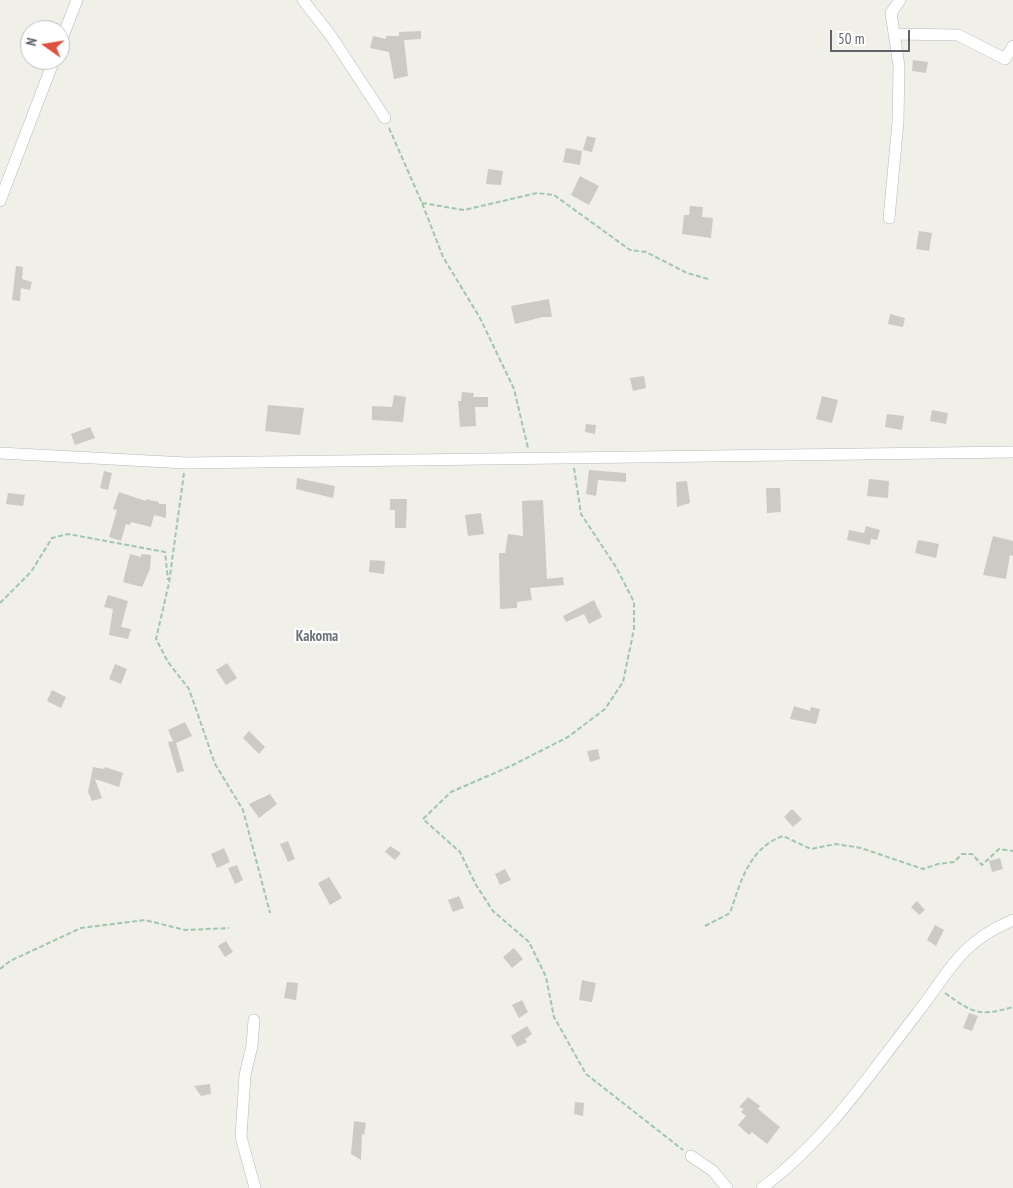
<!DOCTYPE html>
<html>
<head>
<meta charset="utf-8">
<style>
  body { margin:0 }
  #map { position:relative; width:1013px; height:1188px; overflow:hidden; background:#f0efe8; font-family:"PT Sans Narrow",sans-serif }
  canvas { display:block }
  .north { position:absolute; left:20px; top:20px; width:50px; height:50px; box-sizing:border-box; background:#fff; border:1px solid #bfc1c2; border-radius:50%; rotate:283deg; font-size:14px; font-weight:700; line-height:20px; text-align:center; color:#5f6367 }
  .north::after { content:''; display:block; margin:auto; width:18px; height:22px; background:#e0523f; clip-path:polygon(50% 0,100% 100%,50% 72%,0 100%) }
  .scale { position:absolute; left:830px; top:30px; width:80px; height:22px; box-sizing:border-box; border:2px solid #5f6367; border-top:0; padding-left:6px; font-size:15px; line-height:18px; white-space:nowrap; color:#5f6367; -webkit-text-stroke:4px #fff; paint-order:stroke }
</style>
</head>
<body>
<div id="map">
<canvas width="1013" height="1188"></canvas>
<div class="north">N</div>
<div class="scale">50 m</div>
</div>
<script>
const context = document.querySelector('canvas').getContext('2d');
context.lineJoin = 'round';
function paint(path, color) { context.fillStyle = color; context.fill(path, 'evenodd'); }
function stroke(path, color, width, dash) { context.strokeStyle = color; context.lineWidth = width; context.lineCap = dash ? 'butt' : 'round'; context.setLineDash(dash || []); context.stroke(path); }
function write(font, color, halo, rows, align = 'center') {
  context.font = font + ' "PT Sans Narrow",sans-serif'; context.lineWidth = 4.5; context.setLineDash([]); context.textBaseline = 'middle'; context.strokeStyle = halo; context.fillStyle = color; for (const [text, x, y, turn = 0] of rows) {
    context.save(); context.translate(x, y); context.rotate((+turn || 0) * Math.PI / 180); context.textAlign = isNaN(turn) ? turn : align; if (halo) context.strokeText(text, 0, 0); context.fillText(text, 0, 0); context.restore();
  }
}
paint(new Path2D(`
  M421,31V39L404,40L408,76L394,79L389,52L370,48L373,36L386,39V36H399V32Z
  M913,60L928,62L926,73L912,71Z
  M587,136L596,138L592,152L583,150Z
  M566,148L582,151L580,165L563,162Z
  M488,169L503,171L501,185L486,184Z
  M580,176L599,186L589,205L571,195Z
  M690,206L703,207L702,217L713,218L711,238L682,234L684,215H689Z
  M919,231L932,233L929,251L916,249Z
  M16,266L23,267L22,279L32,282L30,290L21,288L20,301L12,300Z
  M549,299L552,317H543L515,324L511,306Z
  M890,314L905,318L903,327L888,324Z
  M644,376L646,388L633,391L630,378Z
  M462,392L474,393L473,397H488V407H475L476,426L460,427L458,401H461Z
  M394,395L406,397L403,422L372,420V406L392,407Z
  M822,396L838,400L832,423L816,419Z
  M268,405L304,408L300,435L265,431Z
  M932,410L948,413L946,424L930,421Z
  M887,414L904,416L902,430L885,427Z
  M586,424L596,425L595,434L585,432Z
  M90,427L95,438L75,445L71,434Z
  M589,470L626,473V482L598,480L596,496L586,494Z
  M104,471L112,473L108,490L100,488Z
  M297,478L335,486L333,498L296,489Z
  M869,479L889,481L888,498L867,496Z
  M687,481L690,503L677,507L676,482Z
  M766,488H780L781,512L767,513Z
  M119,492L146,501V499L159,502V504H166V518L154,515L151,527L131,522L130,525L126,524L121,541L109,537L117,510L113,509Z
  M8,493L25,495L23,506L6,504Z
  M390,499H407L406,528H395V510H390Z
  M543,500L547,579L563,577L564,585L530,588L532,600L517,602V608L500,609L499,553H505L508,534L523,536L522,501Z
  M481,513L484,534L468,536L465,515Z
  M866,526L880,530L877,540L871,539L870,545L847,540L849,530L864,533Z
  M993,536L1013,541V556L1010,555L1006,579L983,575Z
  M918,540L939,544L936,558L915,553Z
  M130,554L141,557V554L151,555L150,569L142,587L123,582Z
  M370,560L385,561L384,574L369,572Z
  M108,595L128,601L121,627L131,629L128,639L109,635L113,609L104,607Z
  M594,600L602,617L589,624L584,614L566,622L563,616Z
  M227,663L237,678L226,685L216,670Z
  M115,664L127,669L121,684L109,679Z
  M52,690L66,697L61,708L47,701Z
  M794,706L810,711L811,707L820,709L816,724L790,719Z
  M185,722L192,736L176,743L184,771L177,773L168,742L173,741L168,730Z
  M249,731L265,747L259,754L243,738Z
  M598,749L600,759L590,762L587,751Z
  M93,767L104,769L105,767L123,773L119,787L95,779L102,798L92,801L88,792Z
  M270,794L277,804L259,818L249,804Z
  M792,809L802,819L793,827L784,817Z
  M288,841L295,859L288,862L280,844Z
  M390,846L401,853L395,860L385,852Z
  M224,848L230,862L217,868L211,854Z
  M1000,858L1003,869L992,872L989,861Z
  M237,865L243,880L235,884L228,868Z
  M505,869L511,880L500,885L495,874Z
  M329,877L342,898L330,905L318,883Z
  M459,896L464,908L453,912L448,900Z
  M917,901L925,910L919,915L911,907Z
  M935,925L944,930L936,946L927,940Z
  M226,941L233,952L225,957L218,946Z
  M514,948L523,959L512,968L503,957Z
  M582,980L596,983L592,1002L579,1000Z
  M287,982L298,983L296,1000L284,998Z
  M522,1000L528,1012L519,1018L512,1005Z
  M969,1013L978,1016L972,1031L963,1028Z
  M527,1026L532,1034L525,1039L527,1042L517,1047L511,1036Z
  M210,1084L211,1094L201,1096L194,1086Z
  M748,1097L760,1106L758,1109L780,1127L767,1144L752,1132L749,1135L738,1125L746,1116L741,1112L744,1109L739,1107Z
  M575,1102L584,1103L583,1116L574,1114Z
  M354,1121L366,1123L364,1135L362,1134L361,1160L351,1154Z`), '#cccac5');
const minor = new Path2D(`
  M303,0L331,36L385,118
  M895,34L958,35L1005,59L1013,46
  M60,44L77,0
  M0,201L54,60
  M889,218L898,122L899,66L891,13L900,0
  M0,453L186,463L1013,452
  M254,1020L252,1046L245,1075L241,1137L255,1188
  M691,1156L713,1171L727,1188
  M762,1188C825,1141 867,1078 915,1016C949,973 958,943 1013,920`);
stroke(minor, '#b5b8bc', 12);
stroke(new Path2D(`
  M389,128L422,203L443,257L480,318L514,389L528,448
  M422,203L464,210L537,193L554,195L630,250L646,252L687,273L708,279
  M574,468L581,514L616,567L634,602V629L623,682L605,709L568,737L513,765L451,792L423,819L460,852L476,885L493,911L529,942L546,977L554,1017L586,1074L683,1150
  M184,473L169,583L156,639L168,662L189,689L215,764L243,810L270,913
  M0,603L31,572L52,538L68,534L165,552L168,580
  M705,926L730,913C741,881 749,848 783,836L811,849L836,844L861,848L923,869L938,864L954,862L962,854H972L982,865L999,849L1013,851
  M0,969L10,961L81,928L145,920L185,930L229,928
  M945,993C973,1013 979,1017 1013,1007`), '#a0c7ad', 2, [5, 2.5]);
stroke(minor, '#fff', 11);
write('bold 15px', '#707479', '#fff', [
  ["Kakoma",317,637]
]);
</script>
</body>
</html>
